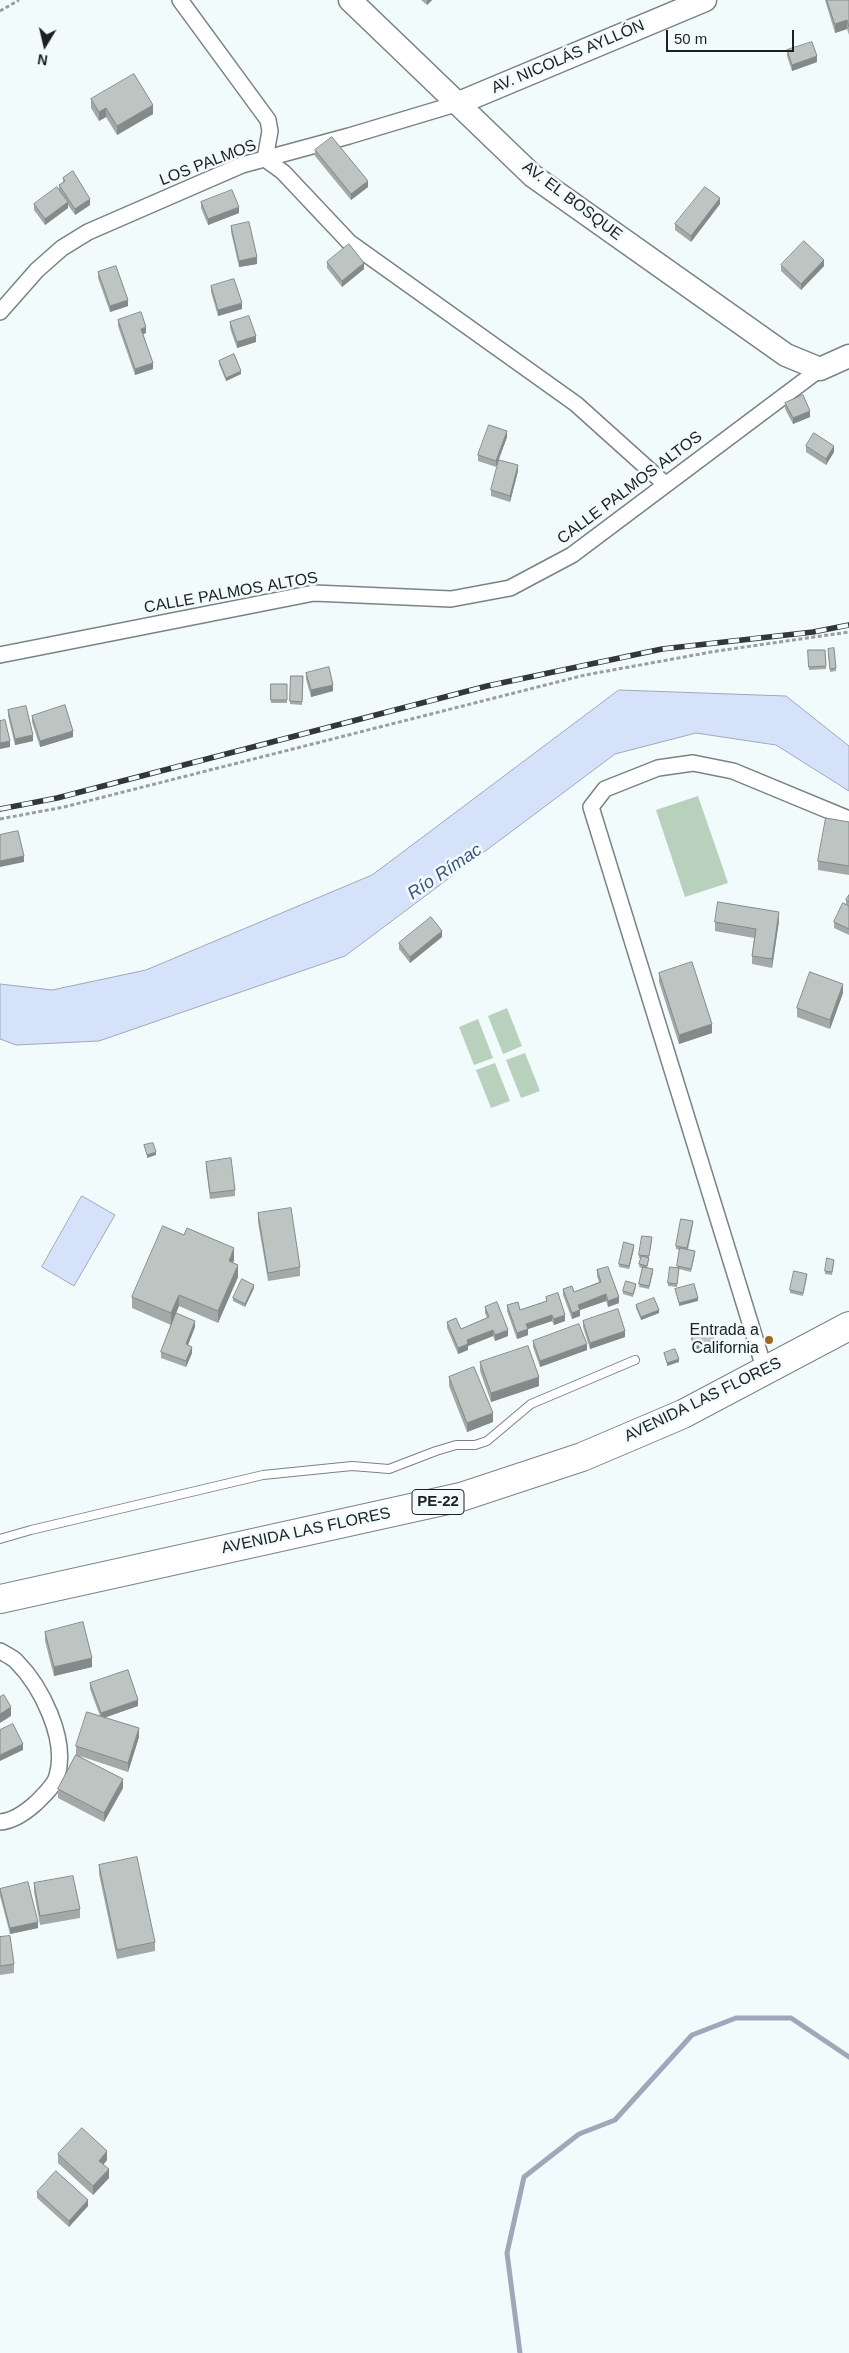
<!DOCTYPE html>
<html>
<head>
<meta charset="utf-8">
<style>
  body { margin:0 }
  #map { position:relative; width:849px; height:2353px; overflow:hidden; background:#f1fbfc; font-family:Helvetica,sans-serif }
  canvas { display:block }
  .north { position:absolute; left:20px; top:20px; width:50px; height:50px; -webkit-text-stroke:4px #f1fbfc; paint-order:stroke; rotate:189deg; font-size:14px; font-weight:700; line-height:20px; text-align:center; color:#1c2020 }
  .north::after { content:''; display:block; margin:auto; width:18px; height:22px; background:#1c2020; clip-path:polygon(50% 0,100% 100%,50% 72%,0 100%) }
  .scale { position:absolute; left:666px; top:30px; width:128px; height:22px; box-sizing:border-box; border:2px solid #1c2020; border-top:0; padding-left:6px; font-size:15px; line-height:18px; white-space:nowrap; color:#1c2020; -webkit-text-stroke:4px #f1fbfc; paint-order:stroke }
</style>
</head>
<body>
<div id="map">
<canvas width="849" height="2353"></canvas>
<div class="north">N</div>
<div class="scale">50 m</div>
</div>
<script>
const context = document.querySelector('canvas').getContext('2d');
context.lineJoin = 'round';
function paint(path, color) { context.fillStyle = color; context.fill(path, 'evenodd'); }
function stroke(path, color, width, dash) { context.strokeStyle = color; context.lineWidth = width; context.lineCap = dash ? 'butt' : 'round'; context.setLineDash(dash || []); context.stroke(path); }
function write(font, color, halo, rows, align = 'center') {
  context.font = font + ' Helvetica,sans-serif'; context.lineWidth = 5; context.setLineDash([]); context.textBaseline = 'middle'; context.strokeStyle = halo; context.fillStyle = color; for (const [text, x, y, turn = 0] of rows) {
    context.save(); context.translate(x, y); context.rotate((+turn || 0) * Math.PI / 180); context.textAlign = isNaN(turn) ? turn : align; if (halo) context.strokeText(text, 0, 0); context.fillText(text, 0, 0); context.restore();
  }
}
paint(new Path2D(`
  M698,796L728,883L685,897L656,810Z
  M507,1008L522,1046L503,1054L488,1016Z
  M478,1019L493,1058L474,1065L459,1027Z
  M525,1053L540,1091L521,1098L506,1060Z
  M495,1063L510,1101L491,1108L476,1070Z`), '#b7d1bc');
const water = new Path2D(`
  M619,690L786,696L849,746V791L776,745L696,733L615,754L345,956L99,1041L16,1045L0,1039V984L52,990L146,970L372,875Z
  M82,1196L115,1215L74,1286L42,1267Z`);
paint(water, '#d5e2fa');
stroke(water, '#9ea8b9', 1);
stroke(new Path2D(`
  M520,2353L507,2253L524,2177L579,2134L615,2120L692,2035L736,2018H791L849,2057`), '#9ea8b9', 5);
const lane = new Path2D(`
  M0,1539L31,1530L263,1475L352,1466L389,1469L436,1451L456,1445H475L487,1441L531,1404L635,1360`);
const street = new Path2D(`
  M180,0L268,120L270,131L265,159L283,172L349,242L576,404L665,484
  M0,312L37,270L62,248L88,232L242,165L349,136L459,103
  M0,655L314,593L451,599L510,588L572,555L820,369
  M765,1371L591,807L605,789L658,768L693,763L733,771L849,819
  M0,1651C5,1654 12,1657 16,1661C41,1686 68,1739 57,1776C55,1785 43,1796 36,1803C26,1812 14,1821 0,1822`);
const secondary = new Path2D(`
  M350,0L533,176L786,355L820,369L849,356
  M459,103L705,0`);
const highway = new Path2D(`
  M0,1599L461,1497L582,1457L683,1414L849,1326`);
stroke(lane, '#7a8384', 10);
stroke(street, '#7a8384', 18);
stroke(secondary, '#7a8384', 25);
stroke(highway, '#7a8384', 30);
stroke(new Path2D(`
  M0,11L19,0
  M0,819L64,807L585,675L717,651L849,632`), '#989fa0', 3, [4, 2.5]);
stroke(lane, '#fff', 8);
stroke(street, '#fff', 15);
stroke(secondary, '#fff', 22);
stroke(highway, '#fff', 28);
const rail = new Path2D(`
  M0,809L57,798L487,686L662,649L813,632L849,625`);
stroke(rail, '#333737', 5.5);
stroke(rail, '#f1fbfc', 4, [11]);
paint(new Path2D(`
  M421,0H432L427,5Z
  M825,0H849V35L847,29L835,33Z
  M787,50L817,62L792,71L787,56Z
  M91,99L153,114L117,135L106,117L99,121L91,108Z
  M315,150L368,187L351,200L315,156Z
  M63,178L90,205L75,215L68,205V208L45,225L34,210V204L59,190V185L63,183Z
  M201,202L239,213L208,225L201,208Z
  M720,204L691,242L675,230V224Z
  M231,226L257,264L239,267L231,232Z
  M327,262L364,269L342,287L327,268Z
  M781,265L824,266L801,290L781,271Z
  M98,272L128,306L110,312L98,278Z
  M211,286L242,309L218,316L211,292Z
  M118,320L146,333L143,334L153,369L135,375L118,326Z
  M230,322L256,342L237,348L230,328Z
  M219,361L241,374L226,381L219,364Z
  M785,403L810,417L793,424L785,409Z
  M507,437L496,467L478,461V455Z
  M806,446L834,452L826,465L806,452Z
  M518,471L510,502L491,496V490Z
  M808,650H825L826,669L809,670Z
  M828,652L836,668V671L830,672Z
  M306,673L333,691L311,697L306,679Z
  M291,676H303L302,705L290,704Z
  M271,684H287V703H271Z
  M8,710L33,741L15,745L8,716Z
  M32,716L73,737L40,747L32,722Z
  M849,822V875L818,870V861Z
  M849,895V935L834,928V922L846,904V900Z
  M779,921L772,968L752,964V956L754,938L715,931V922Z
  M442,937L410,963L399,949V943Z
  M659,973L712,1033L679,1044L659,982Z
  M843,993L830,1029L797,1017V1008Z
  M206,1162L235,1190V1196L210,1199L206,1168Z
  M258,1213L300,1267V1276L268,1281L258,1222Z
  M693,1224L688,1250L695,1254L691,1272L679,1269L677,1287L668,1286V1283L677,1268L680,1250L676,1249V1246Z
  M652,1240L647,1268L653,1273L649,1289L639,1287L642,1268L639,1267L641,1258H639V1255Z
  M634,1248L629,1269L619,1267V1264Z
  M234,1260L233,1263L238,1277L218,1323L179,1306L176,1313L195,1327L188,1345L192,1353L186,1367L161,1358V1352L171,1325L132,1308V1297Z
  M834,1263L832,1275L825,1274V1271Z
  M597,1270L619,1303L608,1307L606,1301L580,1310V1316L572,1319L563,1295V1289L574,1292L599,1282L597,1276Z
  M807,1277L803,1296L790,1293V1290Z
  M636,1287L633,1297L623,1294V1291Z
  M254,1288L245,1307L233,1301V1298Z
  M546,1297L565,1321L554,1325L552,1321L528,1329V1335L517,1339L507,1311V1305L520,1310L546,1302Z
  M636,1305L659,1313L641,1320L636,1308Z
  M485,1307L508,1336L495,1341L493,1336L468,1346V1350L458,1354L447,1328V1322L461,1329L487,1318L485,1313Z
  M583,1321L625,1337L590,1349L583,1327Z
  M691,1336L714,1343L695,1350L691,1339Z
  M533,1341L587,1350L540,1367L533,1347Z
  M480,1362L539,1386L491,1402L480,1371Z
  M449,1377L493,1422L467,1432L449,1386Z
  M45,1632L92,1667L54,1676L45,1641Z
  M90,1683L138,1706L105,1717L139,1737L128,1772L80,1756L123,1788L104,1822L58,1798V1789L76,1755V1746L100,1716L90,1689Z
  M99,1865L155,1942V1951L117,1959L99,1874Z
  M34,1883L80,1909V1918L40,1925L34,1892Z
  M0,1889L38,1928L10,1934L0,1896Z
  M0,1937L14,1964V1973L0,1975Z
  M58,2154L107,2160L103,2165L109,2178L93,2195L58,2163Z
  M37,2192L88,2206L69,2227L37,2198Z`), '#a2a9a7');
paint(new Path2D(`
  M427,0H432L427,5Z
  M847,20V29L835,33V24Z
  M817,56V62L792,71V65Z
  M153,105V114L117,135V126Z
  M106,108V117L99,121V112Z
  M368,181V187L351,200V194Z
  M720,198V204L691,242V236Z
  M90,199V205L75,215V209Z
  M68,202V208L45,225V219Z
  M239,207V213L208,225V219Z
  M257,257V264L239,267V261Z
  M824,260V266L801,290V284Z
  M364,263V269L342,287V281Z
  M128,300V306L110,312V306Z
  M242,303V309L218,316V310Z
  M146,327V333L141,335V329Z
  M256,336V342L237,348V342Z
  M153,363V369L135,375V369Z
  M241,371V374L226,381V378Z
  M810,411V417L793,424V418Z
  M507,431V437L496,467V461Z
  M834,446V452L826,465V459Z
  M518,465V471L510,502V496Z
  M333,685V691L311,697V690Z
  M73,731V737L40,747V741Z
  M33,735V741L15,745V739Z
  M10,741V747L0,749V743Z
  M24,856V862L0,867V861Z
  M779,912V921L772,968V959Z
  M442,931V937L410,963V957Z
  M843,984V993L830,1029V1020Z
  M712,1024V1033L679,1044V1035Z
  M156,1152V1155L147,1158V1155Z
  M634,1245V1248L629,1269V1266Z
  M234,1248V1260L229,1273V1261Z
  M238,1265V1277L218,1323V1311Z
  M254,1285V1288L245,1307V1304Z
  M606,1294V1301L580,1310V1316L572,1319V1313L578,1305Z
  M179,1295V1306L171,1325V1313Z
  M619,1297V1303L608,1307V1301Z
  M698,1298V1301L679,1306V1303Z
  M659,1310V1313L641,1320V1317Z
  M552,1315V1321L528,1329V1335L517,1339V1333L526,1324Z
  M565,1315V1321L554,1325V1319Z
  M195,1321V1327L186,1350V1344Z
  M493,1330V1336L468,1346V1350L458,1354V1348L467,1340Z
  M508,1330V1336L495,1341V1335Z
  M625,1331V1337L590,1349V1343Z
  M714,1340V1343L695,1350V1347Z
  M587,1344V1350L540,1367V1361Z
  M192,1347V1353L186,1367V1361Z
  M679,1359V1362L667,1366V1363Z
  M539,1377V1386L491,1402V1393Z
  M493,1413V1422L467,1432V1423Z
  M92,1658V1667L54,1676V1667Z
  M138,1700V1706L101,1719V1713Z
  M11,1707V1716L0,1723V1714Z
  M139,1728V1737L128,1772V1763Z
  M23,1744V1750L0,1761V1755Z
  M123,1779V1788L104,1822V1813Z
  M38,1922V1928L10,1934V1928Z
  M107,2151V2160L99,2170V2161Z
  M109,2169V2178L93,2195V2186Z
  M88,2200V2206L69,2227V2221Z`), '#848a88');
const building = new Path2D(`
  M827,0H849V27L847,20L835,24Z
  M812,42L817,56L792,65L787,50Z
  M134,74L153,105L117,126L106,108L99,112L91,99Z
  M332,137L368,181L351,194L315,150Z
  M73,171L90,199L75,209L59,185L65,181L63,178Z
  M57,187L68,202L45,219L34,204Z
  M705,187L720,198L691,236L675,224Z
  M232,190L239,207L208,219L201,202Z
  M249,222L257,257L239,261L231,226Z
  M804,241L824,260L801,284L781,265Z
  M349,244L364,263L342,281L327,262Z
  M116,266L128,300L110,306L98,272Z
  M234,279L242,303L218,310L211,286Z
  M141,312L146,327L141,329L153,363L135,369L118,320Z
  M249,316L256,336L237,342L230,322Z
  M234,354L241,371L226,378L219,361Z
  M803,395L810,411L793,418L785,403Z
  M489,425L507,431L496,461L478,455Z
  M814,433L834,446L826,459L806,446Z
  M499,460L518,465L510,496L491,490Z
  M834,648L836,668L830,669L828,649Z
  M808,650H825L826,666L809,667Z
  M329,667L333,685L311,690L306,673Z
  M291,676H303L302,702L290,701Z
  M271,684H287V700H271Z
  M65,705L73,731L40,741L32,716Z
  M26,706L33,735L15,739L8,710Z
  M5,720L10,741L0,743V721Z
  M826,818L849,822V866L818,861Z
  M18,831L24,856L0,861V835Z
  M849,895V902L846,900Z
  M718,902L779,912L772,959L752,956L756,929L715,922Z
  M843,903L849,906V929L834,922Z
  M431,917L442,931L410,957L399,943Z
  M692,962L712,1024L679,1035L659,973Z
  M810,972L843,984L830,1020L797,1008Z
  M153,1143L156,1152L147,1155L144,1145Z
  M231,1158L235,1190L210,1193L206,1162Z
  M291,1208L300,1267L268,1273L258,1213Z
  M681,1219L693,1221L687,1248L676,1246Z
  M163,1226L184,1235L187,1228L234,1248L229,1261L238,1265L218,1311L179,1295L171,1313L132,1297Z
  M642,1236L652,1237L649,1256L639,1255Z
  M624,1242L634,1245L629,1266L619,1264Z
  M680,1248L695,1251L691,1269L677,1266Z
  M642,1256L649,1258L647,1266L639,1264Z
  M827,1258L834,1260L832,1272L825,1271Z
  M608,1267L619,1297L608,1301L606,1294L578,1305L580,1310L572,1313L563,1289L572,1286L574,1292L601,1282L597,1270Z
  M643,1267L653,1269L649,1286L639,1284Z
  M670,1267L679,1268L677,1284L668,1283Z
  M794,1271L807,1274L803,1293L790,1290Z
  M242,1279L254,1285L245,1304L233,1298Z
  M626,1281L636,1284L633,1294L623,1291Z
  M694,1284L698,1298L679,1303L675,1289Z
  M558,1293L565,1315L554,1319L552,1315L526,1324L528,1329L517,1333L507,1305L518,1302L520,1310L547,1301L546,1297Z
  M654,1298L659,1310L641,1317L636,1305Z
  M497,1302L508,1330L495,1335L493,1330L467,1340L468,1344L458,1348L447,1322L456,1318L461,1329L489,1317L485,1307Z
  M618,1309L625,1331L590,1343L583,1321Z
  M176,1313L195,1321L186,1344L192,1347L186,1361L161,1352Z
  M579,1324L587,1344L540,1361L533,1341Z
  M710,1329L714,1340L695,1347L691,1336Z
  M528,1346L539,1377L491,1393L480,1362Z
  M675,1349L679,1359L667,1363L664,1353Z
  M474,1367L493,1413L467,1423L449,1377Z
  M83,1622L92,1658L54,1667L45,1632Z
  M128,1670L138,1700L101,1713L90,1683Z
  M4,1695L11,1707L0,1714V1697Z
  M87,1712L139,1728L128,1763L76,1746Z
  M13,1724L23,1744L0,1755V1730Z
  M76,1755L123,1779L104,1813L58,1789Z
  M137,1857L155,1942L117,1950L99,1865Z
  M73,1876L80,1909L40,1916L34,1883Z
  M28,1882L38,1922L10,1928L0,1889Z
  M10,1936L14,1964L0,1966V1937Z
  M82,2128L107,2151L99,2161L109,2169L93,2186L58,2154Z
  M56,2171L88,2200L69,2221L37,2192Z`);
paint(building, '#bcc5c2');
stroke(building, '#848a88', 1);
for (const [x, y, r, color] of [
  [769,1340,5,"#9e6722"]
]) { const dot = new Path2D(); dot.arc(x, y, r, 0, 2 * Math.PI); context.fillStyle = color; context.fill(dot); stroke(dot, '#f1fbfc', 2); }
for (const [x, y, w] of [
  [438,1502,52]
]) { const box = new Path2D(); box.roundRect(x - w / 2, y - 12.5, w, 25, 4); context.fillStyle = '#f1fbfc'; context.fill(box); stroke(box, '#1c2020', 1); }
write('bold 15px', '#1c2020', null, [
  ["PE-22",438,1502]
]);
write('16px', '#1c2020', '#f1fbfc', [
  ["AV. NICOLÁS AYLLÓN",568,57,-23],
  ["LOS PALMOS",208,163,-21],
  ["AV. EL BOSQUE",572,201,37],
  ["CALLE PALMOS ALTOS",630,488,-37],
  ["CALLE PALMOS ALTOS",231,593,-10],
  ["AVENIDA LAS FLORES",703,1400,-26],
  ["AVENIDA LAS FLORES",306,1531,-12]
]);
write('16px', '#1c2020', '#f1fbfc', [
  ["Entrada a",759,1331],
  ["California",759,1349]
], 'right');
write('italic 18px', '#3e547e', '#f1fbfc', [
  ["Río Rímac",445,872,-34]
]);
</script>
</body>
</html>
